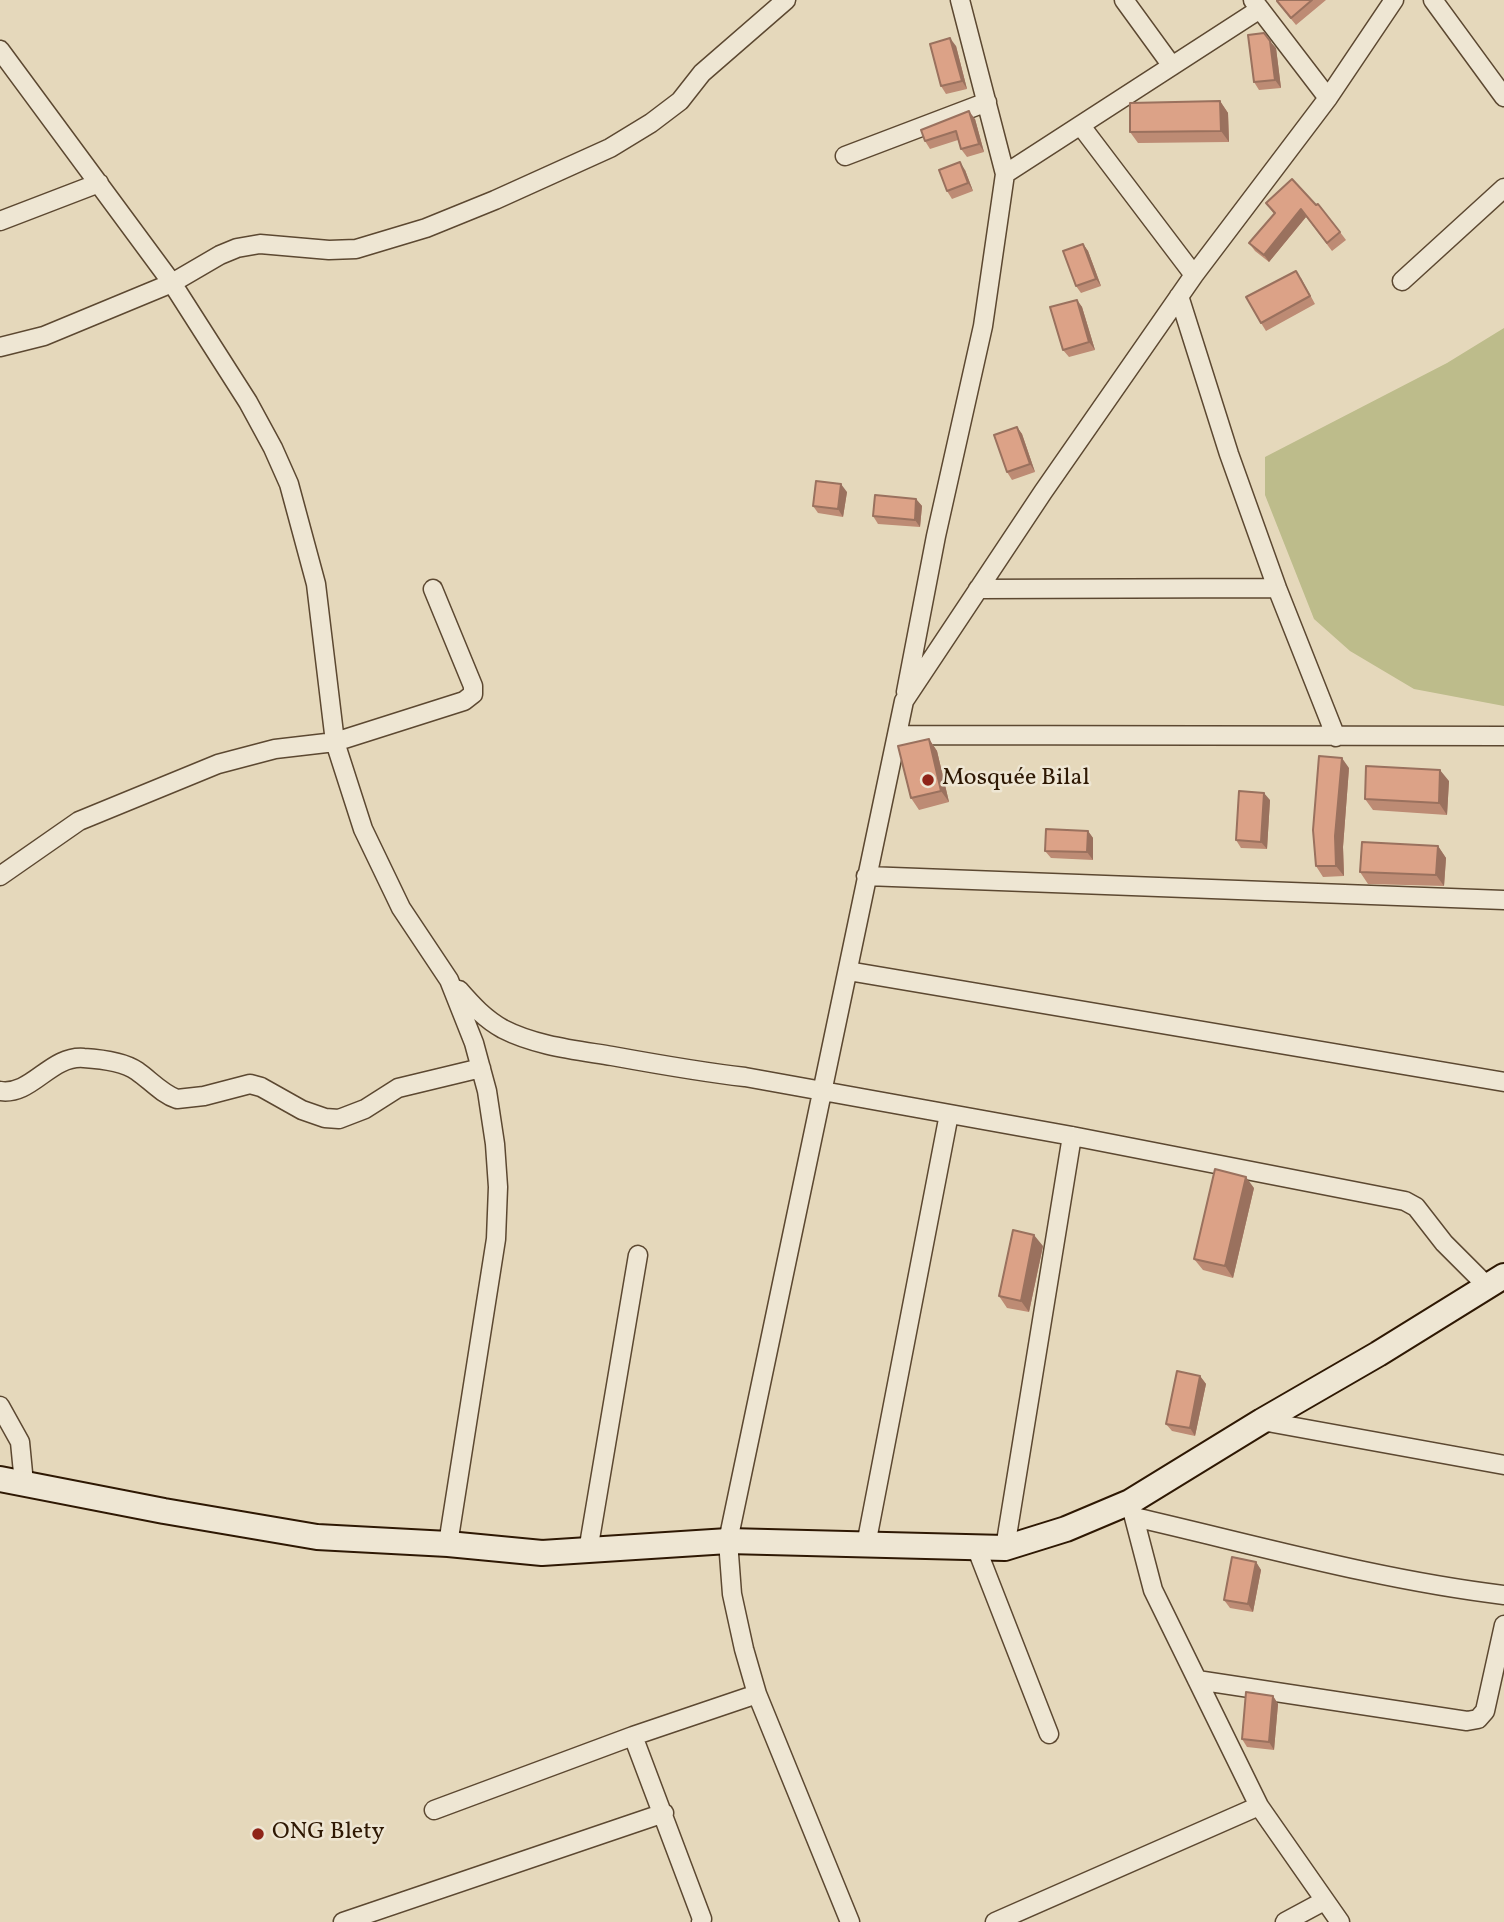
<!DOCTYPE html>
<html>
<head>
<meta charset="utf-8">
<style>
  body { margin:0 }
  canvas { display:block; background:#e5d8bb }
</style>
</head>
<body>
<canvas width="1504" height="1922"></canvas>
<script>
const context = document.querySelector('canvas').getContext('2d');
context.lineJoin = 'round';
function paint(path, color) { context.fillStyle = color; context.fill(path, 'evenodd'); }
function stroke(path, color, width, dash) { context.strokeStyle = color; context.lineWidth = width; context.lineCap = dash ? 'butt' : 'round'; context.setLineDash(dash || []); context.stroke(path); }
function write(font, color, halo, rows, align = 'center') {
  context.font = font + ' Vollkorn,serif'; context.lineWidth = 5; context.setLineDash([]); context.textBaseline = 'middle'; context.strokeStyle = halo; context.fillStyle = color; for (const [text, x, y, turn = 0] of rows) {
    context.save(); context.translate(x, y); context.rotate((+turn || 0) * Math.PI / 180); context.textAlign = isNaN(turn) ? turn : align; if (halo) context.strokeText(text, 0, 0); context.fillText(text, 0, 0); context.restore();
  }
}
paint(new Path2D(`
  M1504,328V706L1414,689L1350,651L1314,619L1265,495V457L1447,363Z`), '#bdbc8b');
const street = new Path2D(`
  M1124,0L1172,66
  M1253,0L1328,98
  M1433,0L1504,97
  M0,50L172,283L248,402L273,448L289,484L316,584L335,742L363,829L401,908L449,980L474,1043L487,1091L495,1144L498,1187L496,1239L448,1544
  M1081,126L1194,275
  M845,156L987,102
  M1005,174L1260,9
  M0,221L99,183
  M1402,281L1504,188
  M1179,296L1229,454L1277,588L1336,737
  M0,347L44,336L172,283L220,255L237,248L260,244L329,250L356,249L426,228L495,200L610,148L651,123L680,101L702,73L786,0
  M978,589L1277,588
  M906,692L936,536L983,326L1005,174L960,0
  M897,735L1504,736
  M0,876L79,821L218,764L275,749L335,742L464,701L473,694V686L433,589
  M866,876L1504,900
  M848,971L1504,1082
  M459,990C472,1005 485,1019 503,1029C536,1046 576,1050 612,1056C656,1064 700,1072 745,1077L1072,1136L1405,1201L1416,1207L1444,1243L1488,1287
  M0,1091C32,1096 50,1055 84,1058C100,1059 124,1062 137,1071C150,1080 162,1094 177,1099L204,1096L250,1084L261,1087L302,1110L325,1118L339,1119L365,1109L398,1088L481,1068
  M0,1406L20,1442L24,1483
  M1262,1421L1504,1465
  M1130,1502L1153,1590L1259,1806L1340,1922
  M1134,1517C1256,1545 1379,1580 1504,1595
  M866,1545L949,1114
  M976,1547L1049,1734
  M1005,1548L1072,1136
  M588,1551L638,1255
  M1197,1680L1467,1721L1478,1719L1485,1711L1504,1625
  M633,1736L702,1919L701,1922
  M434,1810L633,1736L757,1694
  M343,1922L664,1813
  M850,1922L757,1694L744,1649L732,1594L728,1541L904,701L1043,492L1194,275L1328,98L1394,0
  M995,1922L1259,1806
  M1285,1922L1324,1901`);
const secondary = new Path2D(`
  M0,1479L164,1511L317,1537L448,1544L542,1553L728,1541L1005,1548L1066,1529L1130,1502L1262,1421L1378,1354L1504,1276`);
stroke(street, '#5c4831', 21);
stroke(secondary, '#2e1803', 28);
stroke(street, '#eee6d3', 18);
stroke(secondary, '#eee6d3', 24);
paint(new Path2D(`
  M1277,0H1326L1296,25L1282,8L1277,1Z
  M956,46L967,89L946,94L941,86Z
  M1276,48L1281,88L1259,90L1254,82Z
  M1220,101L1228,113L1229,142L1138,143L1130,132Z
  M975,119L984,152L967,157L961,149L958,140L930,149L925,141Z
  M965,170L973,191L952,199L947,191Z
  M1292,179L1340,232L1346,240L1332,251L1306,217L1269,262L1255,251L1249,243L1274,214L1266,203Z
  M1083,244L1088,251L1101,286L1081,293L1076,286Z
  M1301,278L1315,304L1266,331L1261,323Z
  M1077,300L1082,307L1095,350L1069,357L1063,350Z
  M1017,427L1022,434L1035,472L1012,480L1007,472Z
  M847,492L843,517L818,513L813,506Z
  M916,499L922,506L920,527L878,524L873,516Z
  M929,739L937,751L949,802L919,810L911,798Z
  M1349,768L1343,847L1344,876L1323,877L1316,866Z
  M1449,781L1447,815L1373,810L1365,799Z
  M1270,800L1267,849L1241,848L1236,840Z
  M1088,831L1093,838V860L1051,858L1045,851Z
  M1438,846L1446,858L1444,886L1368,884L1360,872Z
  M1254,1188L1233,1278L1203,1270L1194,1259Z
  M1043,1246L1029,1312L1007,1308L999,1296Z
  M1200,1376L1206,1384L1195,1436L1172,1431L1166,1424Z
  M1256,1562L1261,1570L1253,1612L1230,1608L1224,1600Z
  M1273,1696L1278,1704L1274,1750L1247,1747L1242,1739Z`), '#bd8b74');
paint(new Path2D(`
  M950,38L956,46L967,89L962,81Z
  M1270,41L1276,48L1281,88L1275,80Z
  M1220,101L1228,113L1229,142L1221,131Z
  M969,111L975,119L984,152L979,144Z
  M960,162L965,170L973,191L968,183Z
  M1301,209L1306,217L1269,262L1264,255Z
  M1083,244L1088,251L1101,286L1096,279Z
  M1077,300L1082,307L1095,350L1089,342Z
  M1017,427L1022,434L1035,472L1030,464Z
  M841,484L847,492L843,517L838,509Z
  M916,499L922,506L920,527L915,520Z
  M929,739L937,751L949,802L941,791Z
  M1342,758L1349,768L1343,847L1344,876L1336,866L1335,836Z
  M1440,770L1449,781L1447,815L1439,803Z
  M1264,793L1270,800L1267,849L1261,842Z
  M1088,831L1093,838V860L1087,852Z
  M1438,846L1446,858L1444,886L1436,875Z
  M1246,1177L1254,1188L1233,1278L1225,1266Z
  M1034,1235L1043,1246L1029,1312L1021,1301Z
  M1200,1376L1206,1384L1195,1436L1190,1428Z
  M1256,1562L1261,1570L1253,1612L1248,1604Z
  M1273,1696L1278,1704L1274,1750L1269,1742Z`), '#9a715e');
const building = new Path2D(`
  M1277,0H1312L1291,18L1277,1Z
  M1264,33L1270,41L1275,80L1254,82L1248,35Z
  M950,38L962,81L941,86L930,44Z
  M1220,101L1221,131L1130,132V103Z
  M969,111L979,144L961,149L956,131L925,141L921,130Z
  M960,162L968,183L947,191L939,170Z
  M1292,179L1316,205L1318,204L1340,232L1327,243L1301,209L1264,255L1249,243L1275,213L1266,203Z
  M1083,244L1096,279L1076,286L1063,251Z
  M1296,271L1310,296L1261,323L1246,297Z
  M1077,300L1089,342L1063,350L1050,307Z
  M1017,427L1030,464L1007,472L994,435Z
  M816,481L841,484L838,509L813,506Z
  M875,495L916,499L915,520L873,516Z
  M929,739L941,791L911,798L898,746Z
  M1319,756L1342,758L1335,836L1336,866H1316L1313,830Z
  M1366,766L1440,770L1439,803L1365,799Z
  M1239,791L1264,793L1261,842L1236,840Z
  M1046,829L1088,831L1087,852L1045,851Z
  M1362,842L1438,846L1436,875L1360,872Z
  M1215,1169L1246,1177L1225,1266L1194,1259Z
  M1013,1230L1034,1235L1021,1301L999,1296Z
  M1177,1371L1200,1376L1190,1428L1166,1424Z
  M1232,1557L1256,1562L1248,1604L1224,1600Z
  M1246,1692L1273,1696L1269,1742L1242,1739Z`);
paint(building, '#dca287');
stroke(building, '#9a715e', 2);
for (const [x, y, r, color] of [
  [928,780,7,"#8f2418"],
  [258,1834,7,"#8f2418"]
]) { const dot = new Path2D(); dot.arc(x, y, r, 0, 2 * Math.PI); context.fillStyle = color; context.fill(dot); stroke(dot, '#eee6d3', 2.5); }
write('24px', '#2e1803', '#eee6d3', [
  ["Mosquée Bilal",942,780],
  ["ONG Blety",272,1834]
], 'left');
</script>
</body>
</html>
